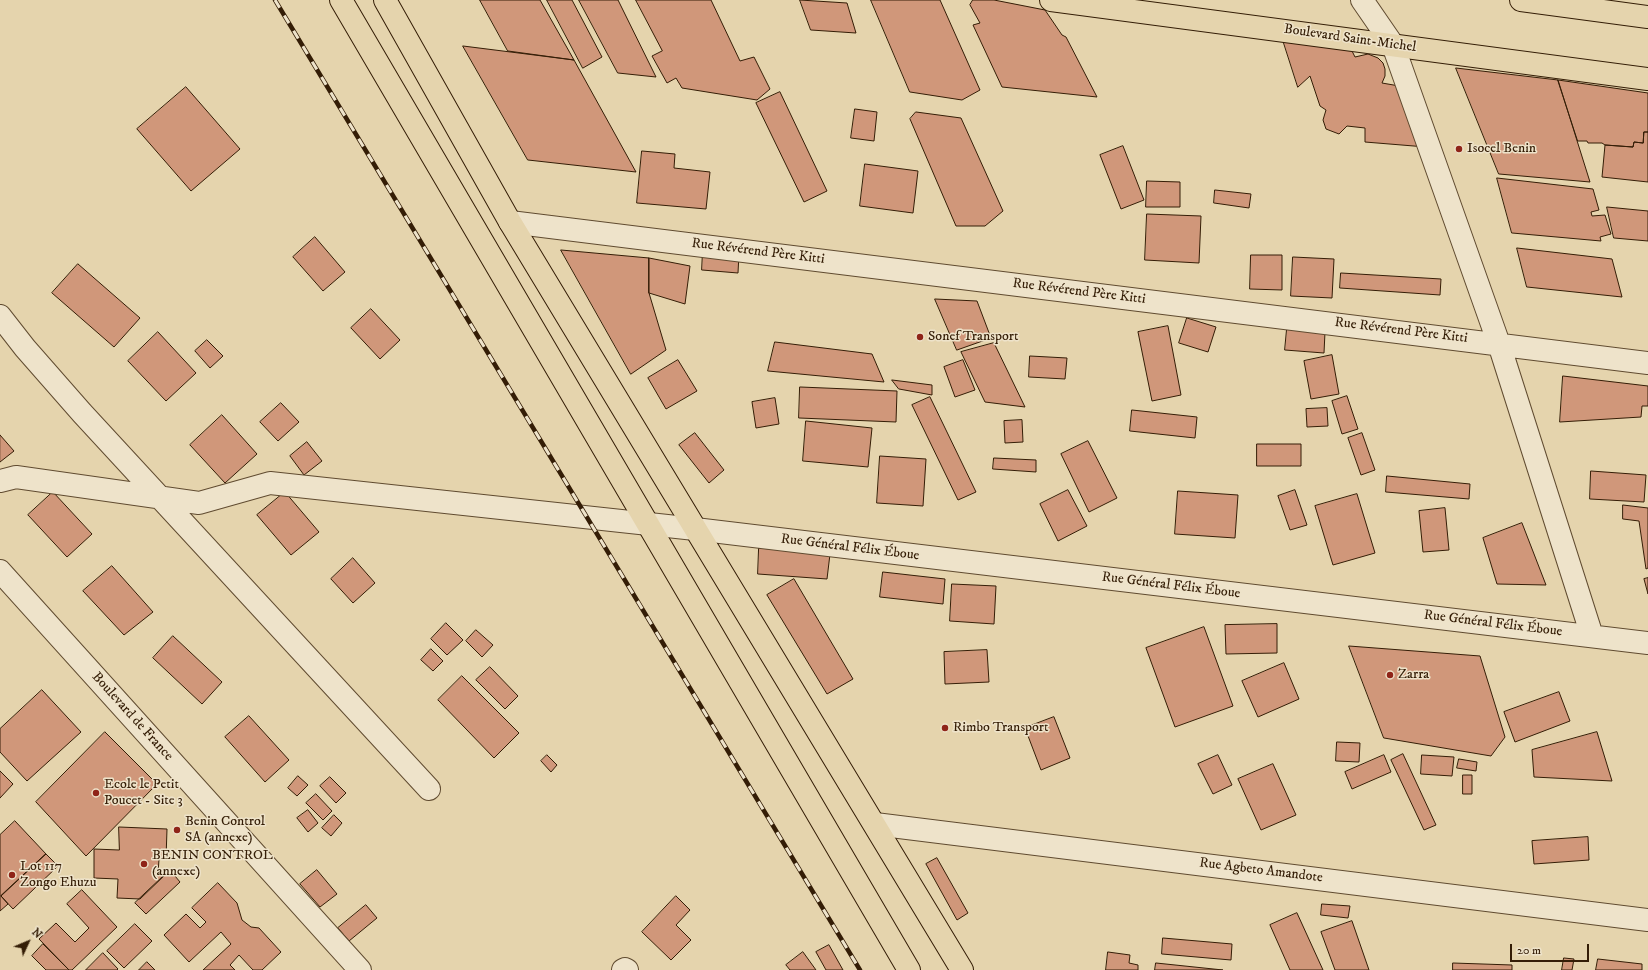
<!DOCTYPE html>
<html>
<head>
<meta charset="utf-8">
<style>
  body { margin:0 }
  #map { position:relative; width:1648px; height:970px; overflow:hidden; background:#e5d4ad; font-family:"IM FELL DW Pica",serif }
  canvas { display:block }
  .north { position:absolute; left:8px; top:922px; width:40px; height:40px; -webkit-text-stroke:3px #eee3ca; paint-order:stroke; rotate:46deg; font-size:11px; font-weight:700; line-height:16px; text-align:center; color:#341d06 }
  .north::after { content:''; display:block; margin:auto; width:14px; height:18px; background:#341d06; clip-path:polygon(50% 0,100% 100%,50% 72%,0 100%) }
  .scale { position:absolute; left:1510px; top:944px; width:79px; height:18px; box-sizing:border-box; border:2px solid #341d06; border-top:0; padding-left:5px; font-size:12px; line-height:14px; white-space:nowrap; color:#341d06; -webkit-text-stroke:3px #eee3ca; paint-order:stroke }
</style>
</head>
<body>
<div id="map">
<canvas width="1648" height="970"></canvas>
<div class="north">N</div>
<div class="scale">20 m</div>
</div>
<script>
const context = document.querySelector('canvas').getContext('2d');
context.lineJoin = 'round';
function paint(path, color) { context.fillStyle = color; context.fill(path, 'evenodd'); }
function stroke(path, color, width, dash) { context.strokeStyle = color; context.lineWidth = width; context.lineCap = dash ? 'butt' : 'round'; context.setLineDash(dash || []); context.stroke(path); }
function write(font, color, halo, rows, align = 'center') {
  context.font = font + ' "IM FELL DW Pica",serif'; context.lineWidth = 3; context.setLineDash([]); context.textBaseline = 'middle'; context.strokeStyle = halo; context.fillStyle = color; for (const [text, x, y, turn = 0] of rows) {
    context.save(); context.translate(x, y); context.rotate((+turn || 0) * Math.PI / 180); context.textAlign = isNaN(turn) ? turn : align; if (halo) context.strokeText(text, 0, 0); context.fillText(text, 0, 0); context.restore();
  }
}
const building = new Path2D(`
  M480,0H540L574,60L508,51Z
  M547,0H572L602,57L583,68Z
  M579,0H618L656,77L618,73Z
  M636,0H711L740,61L754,57L770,89L757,100L682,88L676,78L667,83L652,56L662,51Z
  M800,0L847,3L856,33L811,30Z
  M871,0H940L980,90L962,100L910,92Z
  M973,0H994L1045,10L1062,35L1066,37L1097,97L1002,87L973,25L980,23L970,5Z
  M1281,34L1348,43L1355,57L1368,54L1378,58L1383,63L1385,69V76L1382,83L1405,87L1426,147L1365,142V128L1347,126L1339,134L1326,129L1323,120L1326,110L1320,106L1310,76L1298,87Z
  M463,46L574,60L636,172L528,160Z
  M1456,68L1558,80L1590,182L1499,174Z
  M1558,80L1648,93V132H1644L1643,143L1634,142L1633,147L1605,145L1602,143H1588L1587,141H1578Z
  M186,87L240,149L191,191L137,129Z
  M780,92L827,191L804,202L756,103Z
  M855,109L877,112L874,141L851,138Z
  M916,112L961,118L1003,211L985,226H956L910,119Z
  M1644,132H1648V182L1602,177L1605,145L1633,147L1634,142L1643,143Z
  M1123,146L1144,200L1121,209L1100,155Z
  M642,151L675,154L674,168L710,172L706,209L637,203Z
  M865,164L918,171L913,213L860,206Z
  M1497,178L1593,189L1599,210L1591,212L1592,216L1605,215L1611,234L1600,237L1601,241L1512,233Z
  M1147,181L1180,182V207H1146Z
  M1215,190L1251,194L1249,208L1214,203Z
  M1607,207L1648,211V241L1614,238Z
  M1147,214L1201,216L1199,263L1145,260Z
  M315,237L345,272L323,291L293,257Z
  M1517,248L1612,259L1622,297L1527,287Z
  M561,250L649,258V293L666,350L631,374Z
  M703,250L739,253L738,273L702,270Z
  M1251,255H1282V290L1250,289Z
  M1293,257L1334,259L1332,298L1291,296Z
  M649,258L690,266L685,304L649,293Z
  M78,264L140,318L114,347L52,293Z
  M1341,273L1441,279L1440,295L1340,288Z
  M935,299L977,301L991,338L957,350Z
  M371,309L400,340L380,359L351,328Z
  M1187,318L1216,327L1208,352L1179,343Z
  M1168,326L1181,395L1152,401L1138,332Z
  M1287,329L1325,332L1324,353L1285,350Z
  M158,332L196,373L166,401L128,361Z
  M207,340L223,356L210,368L195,351Z
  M775,342L872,354L884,382L768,371Z
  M994,343L1025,407L985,402L961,352Z
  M1332,355L1339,394L1311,399L1304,361Z
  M1030,356L1067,358L1065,379L1029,377Z
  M678,360L697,391L666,409L648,378Z
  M963,360L975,390L955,397L944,367Z
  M1563,376L1648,386V406H1642L1641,417L1560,422Z
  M892,380L932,385V395L899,389Z
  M800,387L897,391L896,422L799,418Z
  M1347,396L1358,429L1342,434L1332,401Z
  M930,397L976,492L958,500L912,405Z
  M775,398L779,424L756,428L752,402Z
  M281,403L299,422L278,441L260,422Z
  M1327,408L1328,426L1307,427L1306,409Z
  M1132,410L1197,417L1195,438L1130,431Z
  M222,415L257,454L225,483L190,445Z
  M1022,420L1023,442L1005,443L1004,421Z
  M806,421L872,428L868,467L803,461Z
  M695,433L724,470L709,483L679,445Z
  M1362,433L1375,470L1361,475L1348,438Z
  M0,435L14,451L0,462Z
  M1088,441L1117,498L1089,512L1061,454Z
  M307,442L322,461L304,475L290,456Z
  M1257,444H1301V466H1257Z
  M880,456L926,459L923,506L877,503Z
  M994,458L1036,460V472L993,469Z
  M1591,471L1646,475L1644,502L1590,499Z
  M1387,476L1470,484L1469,499L1386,492Z
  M1068,490L1087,526L1058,541L1040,504Z
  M1295,490L1307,525L1290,530L1278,496Z
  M1178,491L1238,495L1235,538L1175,534Z
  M53,492L92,534L67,557L28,515Z
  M285,492L319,532L291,555L257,515Z
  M1357,494L1375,553L1333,565L1315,506Z
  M1623,505L1648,508V568L1646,569L1639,521L1623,519Z
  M1445,508L1449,550L1423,552L1419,511Z
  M1522,523L1546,585L1497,584L1483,538Z
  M759,548L830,554L827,579L758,574Z
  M353,558L375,583L353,603L331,579Z
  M112,566L153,612L124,635L83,591Z
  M883,572L945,579L943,604L880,597Z
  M1648,578V594L1644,579Z
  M794,579L853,679L827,694L767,595Z
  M952,584L996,586L994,624L950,621Z
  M446,623L463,640L447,655L431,639Z
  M1277,624V653L1226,654L1225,625Z
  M1204,627L1233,706L1175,727L1146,648Z
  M476,630L493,645L482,657L466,641Z
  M173,636L222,682L202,704L153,658Z
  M1349,646L1480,656L1505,737L1491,756L1384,738Z
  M431,649L443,661L433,671L421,660Z
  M987,650L989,682L945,684L944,652Z
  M1284,663L1299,699L1258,717L1242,681Z
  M490,667L518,696L505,709L476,680Z
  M462,676L519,733L494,758L438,700Z
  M42,690L81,732L27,781L0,752V729Z
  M1559,692L1570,721L1515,742L1504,712Z
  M249,716L289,760L265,782L225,737Z
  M1054,717L1070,758L1041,770L1025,728Z
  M105,732L157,784L86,856L36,802Z
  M1597,732L1612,781L1534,777L1532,750Z
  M1337,742L1360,743L1359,762L1336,761Z
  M1403,754L1436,825L1424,830L1391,760Z
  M547,755L557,765L551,772L541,761Z
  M1218,755L1232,785L1213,794L1198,764Z
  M1384,755L1391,772L1352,789L1345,772Z
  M1422,755L1454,757L1452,776L1421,774Z
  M1459,759L1477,762L1476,771L1457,768Z
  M1273,764L1296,815L1261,830L1238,779Z
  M0,771L13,784L0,798Z
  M1463,775H1472V794H1463Z
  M298,776L308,785L297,796L288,788Z
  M330,777L346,793L336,803L320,786Z
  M316,794L332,811L323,820L306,803Z
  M308,810L318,823L308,832L297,818Z
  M334,815L342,823L331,836L322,828Z
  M15,821L46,854L1,896L8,904L0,911V835Z
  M119,827L167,829L166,859H159L158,874H166L140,899L117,898L118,879L94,878V849L119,850Z
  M1588,837L1589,860L1534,864L1532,841Z
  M46,854L58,866L13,909L1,896Z
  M937,858L968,913L957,920L926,864Z
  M170,870L180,882L146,914L135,903Z
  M317,870L337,894L320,907L300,884Z
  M218,883L237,903L242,920L251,927L259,928L281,952L262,970H253L239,955L230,965L235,970H203L231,944L221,932L189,962L164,935L186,914L200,928L206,922L192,908Z
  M82,890L117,927L72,970H69L39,939L56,923L75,942L89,928L67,904Z
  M676,896L690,910L676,925L691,940L671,960L642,932Z
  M1322,904L1350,906L1348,918L1321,915Z
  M366,905L377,918L349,941L338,928Z
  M1297,913L1323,970H1290L1270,925Z
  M1352,921L1369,970H1335L1321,932Z
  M135,924L152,941L124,968L107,951Z
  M1163,938L1232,944L1231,960L1162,954Z
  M43,944L69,970H46L32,956Z
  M829,945L843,970H826L816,952Z
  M803,952L816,970H790L786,965Z
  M1108,952L1130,955L1129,963L1138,965V970H1106Z
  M103,953L118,969L117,970H86Z
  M1564,958L1574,959L1572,970H1562Z
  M1598,959L1642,964V970H1596Z
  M147,962L155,970H139Z
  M1156,963L1223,970H1155Z
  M1453,963L1512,965V970H1453Z`);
paint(building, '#d0977a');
stroke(building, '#341d06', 1);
const minor = new Path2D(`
  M1362,0L1393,45L1499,344L1592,636
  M510,222L1648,363
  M0,316L25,348L82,413L429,789
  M0,481L16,477L199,503L270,483L695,529L1648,643
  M0,571L360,970
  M875,824L1648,920
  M623,970L625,969L627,970`);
const major = new Path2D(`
  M341,0L909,970
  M385,0L510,222L962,970
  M1051,0L1648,79
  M1521,0L1648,17`);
stroke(minor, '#604b30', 24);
stroke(major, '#341d06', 24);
stroke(minor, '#eee3ca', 22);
stroke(major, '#e5d4ad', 22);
const rail = new Path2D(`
  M275,0L860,970`);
stroke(rail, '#341d06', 4.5);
stroke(rail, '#eee3ca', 3, [9]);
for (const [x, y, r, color] of [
  [1459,149,4,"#8f2418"],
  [920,337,4,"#8f2418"],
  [1390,675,4,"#8f2418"],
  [945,728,4,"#8f2418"],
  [96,793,4,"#8f2418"],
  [177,830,4,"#8f2418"],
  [144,864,4,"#8f2418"],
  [12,875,4,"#8f2418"]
]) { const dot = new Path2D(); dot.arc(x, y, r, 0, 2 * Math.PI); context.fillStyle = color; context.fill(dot); stroke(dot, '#eee3ca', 1.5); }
write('14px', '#341d06', '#eee3ca', [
  ["Boulevard Saint-Michel",1350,39,8],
  ["Rue Révérend Père Kitti",758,252,7],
  ["Rue Révérend Père Kitti",1079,292,7],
  ["Rue Révérend Père Kitti",1401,331,7],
  ["Rue Général Félix Éboue",850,548,7],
  ["Rue Général Félix Éboue",1171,586,7],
  ["Rue Général Félix Éboue",1493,624,7],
  ["Boulevard de France",132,717,48],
  ["Rue Agbeto Amandote",1261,871,7]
]);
write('14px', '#341d06', '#eee3ca', [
  ["Isocel Benin",1467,149],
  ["Sonef Transport",928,337],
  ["Zarra",1398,675],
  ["Rimbo Transport",953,728],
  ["Ecole le Petit",104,785],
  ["Poucet - Site 3",104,801],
  ["Benin Control",185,822],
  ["SA (annexe)",185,838],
  ["BENIN CONTROL",152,856],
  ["(annexe)",152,872],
  ["Lot 117",20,867],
  ["Zongo Ehuzu",20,883]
], 'left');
</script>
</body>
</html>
